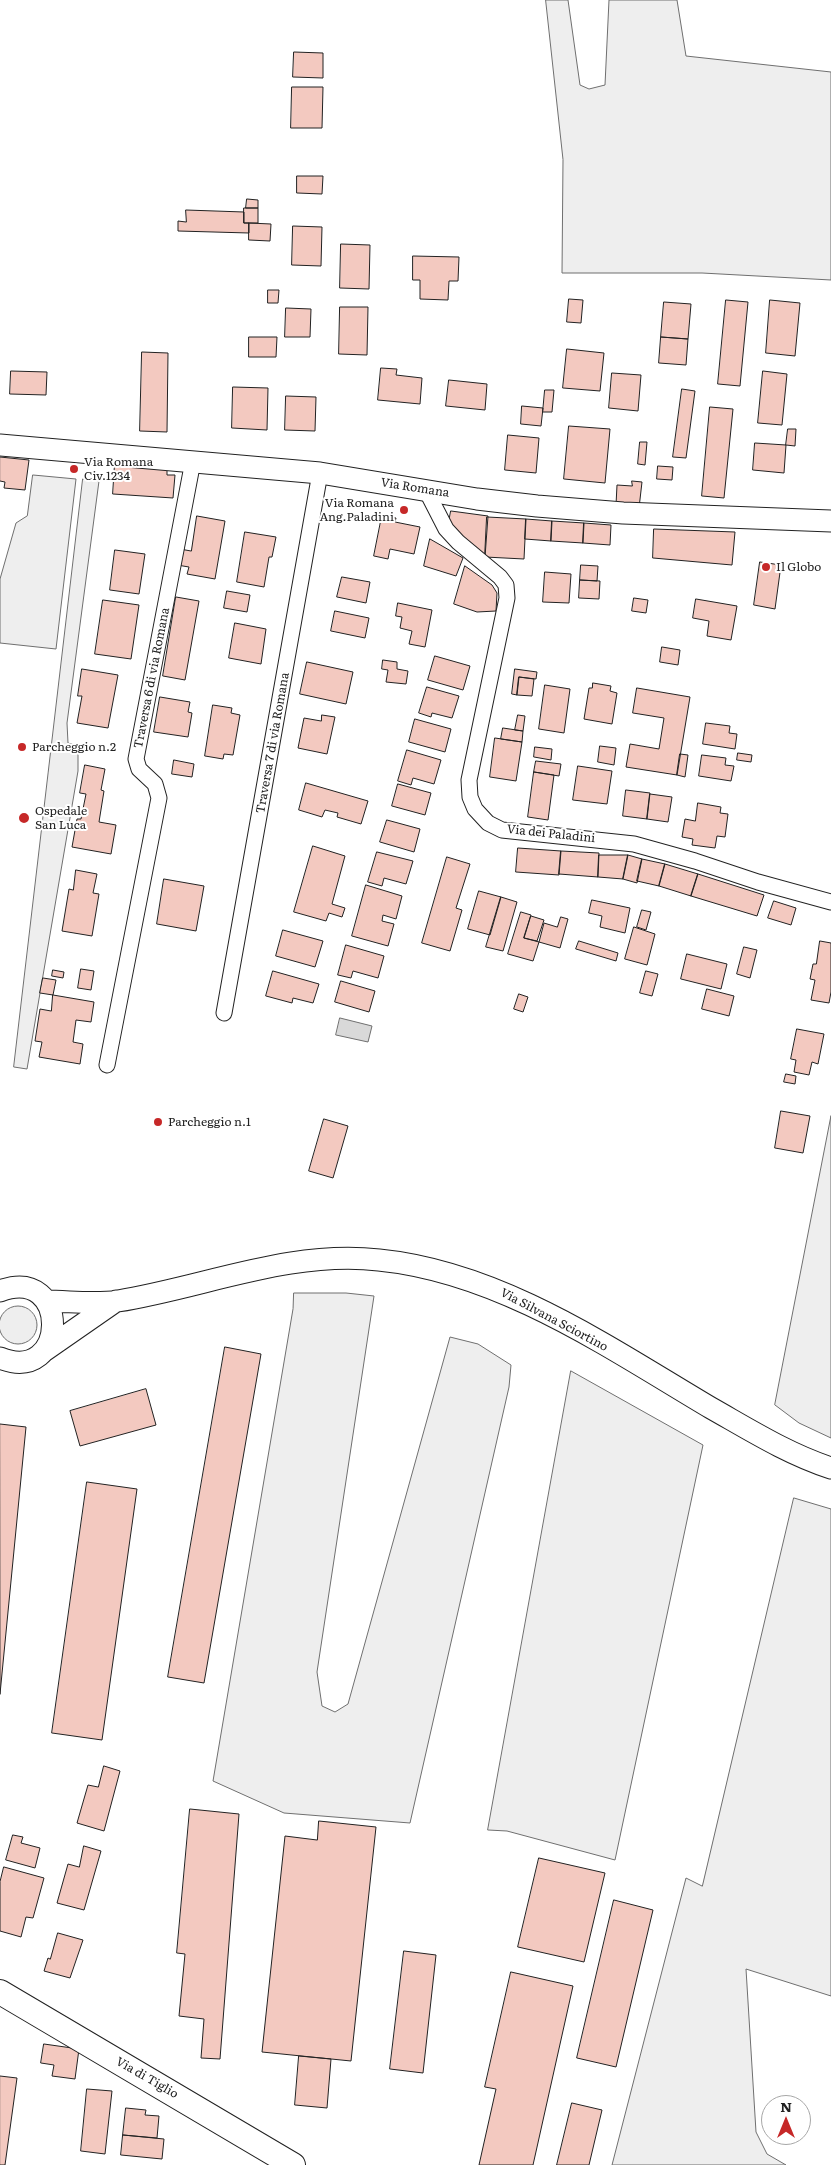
<!DOCTYPE html>
<html>
<head>
<meta charset="utf-8">
<style>
  body { margin:0 }
  #map { position:relative; width:831px; height:2165px; overflow:hidden; background:#fff; font-family:Literata,serif }
  canvas { display:block }
  .north { position:absolute; left:761px; top:2095px; width:50px; height:50px; box-sizing:border-box; background:#fff; border:1px solid #a7a7a7; border-radius:50%; rotate:0deg; font-size:14px; font-weight:700; line-height:20px; text-align:center; color:#222 }
  .north::after { content:''; display:block; margin:auto; width:18px; height:22px; background:#c62828; clip-path:polygon(50% 0,100% 100%,50% 72%,0 100%) }
</style>
</head>
<body>
<div id="map">
<canvas width="831" height="2165"></canvas>
<div class="north">N</div>
</div>
<script>
const context = document.querySelector('canvas').getContext('2d');
context.lineJoin = 'round';
function paint(path, color) { context.fillStyle = color; context.fill(path, 'evenodd'); }
function stroke(path, color, width, dash) { context.strokeStyle = color; context.lineWidth = width; context.lineCap = dash ? 'butt' : 'round'; context.setLineDash(dash || []); context.stroke(path); }
function write(font, color, halo, rows, align = 'center') {
  context.font = font + ' Literata,serif'; context.lineWidth = 4; context.setLineDash([]); context.textBaseline = 'middle'; context.strokeStyle = halo; context.fillStyle = color; for (const [text, x, y, turn = 0] of rows) {
    context.save(); context.translate(x, y); context.rotate((+turn || 0) * Math.PI / 180); context.textAlign = isNaN(turn) ? turn : align; if (halo) context.strokeText(text, 0, 0); context.fillText(text, 0, 0); context.restore();
  }
}
const green = new Path2D(`
  M546,0H568L580,85L589,89L605,85L609,0H677L686,56L831,72V280L702,273H562L563,160Z
  M33,475L76,479L56,649L0,643V579L16,523L27,516Z
  M83,479L99,481L67,723L68,743L78,746V771L27,1069L14,1067Z
  M831,1116V1438L799,1423L775,1405Z
  M294,1293H346L374,1296L317,1672L322,1706L335,1712L348,1704L450,1337L478,1344L511,1365L509,1387L410,1823L284,1813L213,1781L293,1309Z
  M-1 1325a19 19 0 1 1 38 0a19 19 0 1 1-38 0Z
  M571,1371L703,1445L615,1860L507,1831L488,1830Z
  M794,1498L831,1509V1996L746,1969L756,2132L767,2154L786,2165H612L686,1878L702,1886Z`);
paint(green, '#eee');
stroke(green, '#6f6f6f', 1);
const water = new Path2D(`
  M340,1018L372,1026L368,1042L336,1035Z`);
paint(water, '#d9d9d9');
stroke(water, '#6f6f6f', 1);
const building = new Path2D(`
  M294,52L323,53V78L293,77Z
  M292,87H323L322,128H291Z
  M297,176H323L322,194L297,193Z
  M247,199L258,200V208H246Z
  M244,208H258V223H244Z
  M186,210L244,212V223H249V233L178,231V221L186,222Z
  M249,223L271,224L270,241L249,240Z
  M293,226L322,227L321,266L292,265Z
  M341,244L370,245L369,289L340,288Z
  M413,256L459,257L458,281H449L448,300L420,299V280H413Z
  M268,290H279L278,303H268Z
  M569,299L583,300L581,323L567,322Z
  M726,300L748,302L740,386L718,384Z
  M770,300L800,303L795,356L766,353Z
  M664,302L691,304L688,339L661,337Z
  M340,307H368L367,355L339,354Z
  M286,308L311,309L310,337H285Z
  M249,337H277L276,357H249Z
  M661,337L688,339L686,365L659,363Z
  M567,349L604,353L600,391L563,388Z
  M142,352L168,353L167,432L140,431Z
  M381,368L397,369L396,375L422,378L420,404L378,400Z
  M11,371L47,372L46,395L10,394Z
  M763,371L787,374L782,425L758,423Z
  M612,373L641,375L638,411L609,408Z
  M449,380L487,384L485,410L446,406Z
  M233,387L268,388L267,430L232,428Z
  M682,389L695,391L686,458L673,457Z
  M545,390H554L552,412H543Z
  M286,396L316,397L315,431L285,430Z
  M522,406L543,408L541,426L521,424Z
  M710,407L733,409L724,498L702,496Z
  M569,426L610,429L605,483L564,479Z
  M788,429H796L795,446L786,445Z
  M508,435L539,438L536,473L505,470Z
  M640,442H647L645,465L638,464Z
  M755,443L786,445L784,473L753,470Z
  M0,457L29,460L25,490L4,488L5,482L0,481Z
  M115,463L167,467V475H175L173,498L113,494Z
  M658,466L673,467L672,480L657,479Z
  M632,481L642,482L639,508L616,505L617,485L632,486Z
  M451,511L488,516L485,557L448,527Z
  M197,516L225,521L215,579L187,574L189,567L177,565L180,549L191,551Z
  M382,516L396,518L395,522L420,527L414,554L390,549L388,559L374,556Z
  M487,517L526,519L524,559L485,557Z
  M526,519L552,521L551,541L525,539Z
  M552,521L584,523L583,543L551,541Z
  M584,523L611,525L610,545L583,543Z
  M654,529L735,532L732,565L653,558Z
  M245,532L276,537L272,557H269L264,587L237,582Z
  M430,539L463,558L456,576L424,566Z
  M115,550L145,554L139,594L110,590Z
  M760,562L781,565L775,609L754,605Z
  M581,565L598,566L597,581L580,580Z
  M465,566L492,585L497,593L496,611L477,612L454,604Z
  M545,572L571,574L569,603L543,602Z
  M342,577L370,582L366,603L337,597Z
  M580,580L600,581L599,599L579,598Z
  M227,591L250,595L247,612L224,608Z
  M176,597L199,601L185,680L163,676Z
  M634,598L648,600L646,613L632,611Z
  M696,599L737,606L731,640L707,636L709,621L693,618Z
  M103,600L139,605L131,659L95,654Z
  M398,603L432,610L425,647L409,644L412,631L400,628L402,617L396,616Z
  M335,611L369,618L365,638L331,631Z
  M235,623L266,629L261,664L229,658Z
  M662,647L680,650L678,665L660,662Z
  M435,656L470,666L463,690L428,680Z
  M383,660L397,662V669L408,671L406,684L386,682L388,670L382,669Z
  M307,662L353,672L346,704L300,694Z
  M82,669L118,675L108,728L77,723L82,696H78Z
  M515,669L537,672L536,679L519,677L517,695L512,694Z
  M519,677L534,679L532,696L517,695Z
  M593,683L611,686L610,691L617,693L612,724L584,719L589,688H592Z
  M545,685L570,689L564,733L539,729Z
  M427,687L459,696L452,718L432,713L431,717L419,713Z
  M637,688L690,697L677,775L626,767L630,744L659,749L664,718L633,713Z
  M160,697L190,702L188,712L192,713L188,737L154,732Z
  M213,705L232,708L231,713L240,715L233,755L224,754L223,759L205,756Z
  M322,715L335,717L327,754L298,748L304,718L321,721Z
  M518,715L525,716L523,731L515,730Z
  M415,719L451,729L445,752L409,742Z
  M706,723L730,726L729,733L737,734L735,749L703,744Z
  M503,728L523,731L522,742L501,739Z
  M495,738L522,742L516,781L490,777Z
  M600,746L616,748L614,765L598,762Z
  M535,747L552,749L551,760L534,757Z
  M407,750L441,760L434,784L413,778L411,785L398,781Z
  M738,753L752,755L751,762L737,760Z
  M680,754L688,755L685,777L677,775Z
  M702,755L726,758L725,765L734,766L731,781L699,776Z
  M174,760L194,764L192,777L172,774Z
  M536,761L561,764L559,776L534,772Z
  M85,765L105,769L101,790L104,791L99,822L116,825L111,854L72,847L77,819H81L86,794L80,793Z
  M578,766L612,771L607,804L573,800Z
  M534,772L554,775L548,820L528,817Z
  M306,783L368,801L361,824L337,817L338,813L325,810L322,817L299,810Z
  M398,784L431,793L425,815L392,806Z
  M626,790L650,793L647,819L623,816Z
  M650,794L672,797L668,822L647,819Z
  M698,803L721,807L720,813L728,814L725,837L717,836L715,848L692,845L693,839L682,837L685,819L695,821Z
  M387,820L420,829L414,852L380,842Z
  M313,846L345,856L332,904L345,908L342,917L329,913L326,921L294,912Z
  M518,848L561,851L559,875L516,872Z
  M561,851L599,853L598,877L559,874Z
  M377,852L413,861L406,884L384,878L382,886L368,882Z
  M599,855H628L623,879L598,877Z
  M628,855L642,859L637,883L623,879Z
  M447,857L470,864L456,908L462,910L450,951L422,943Z
  M642,859L665,864L659,886L637,881Z
  M665,864L698,874L691,896L659,886Z
  M76,870L97,874L93,893L99,894L92,936L62,931L69,889L73,890Z
  M698,874L764,895L757,916L691,896Z
  M164,879L204,886L196,931L157,924Z
  M366,885L402,896L396,919L383,915L382,921L394,924L388,946L352,936Z
  M479,891L501,897L490,935L468,929Z
  M501,897L517,902L503,951L486,947Z
  M592,900L630,908L625,933L600,927L602,916L589,913Z
  M774,901L796,908L791,925L768,918Z
  M642,910L651,912L646,930L637,927Z
  M521,912L531,915L524,938L539,942L533,961L508,954Z
  M531,916L544,920L537,941L524,938Z
  M561,917L568,919L560,948L539,942L544,923L557,927Z
  M634,927L655,934L647,965L625,959Z
  M283,930L323,941L315,967L276,956Z
  M579,941L618,953L616,961L576,949Z
  M820,941L831,943V992L829,1003L811,1000L815,980L810,979L813,964H816Z
  M346,945L384,956L378,978L353,971L351,978L338,975Z
  M744,947L757,950L750,978L737,974Z
  M687,954L727,964L721,989L681,979Z
  M81,969L94,971L91,990L78,988Z
  M53,970L64,972L63,978L52,976Z
  M273,971L319,984L313,1003L293,998L292,1003L266,996Z
  M646,971L658,974L652,996L640,993Z
  M43,978L56,980L53,995L40,993Z
  M341,981L375,991L369,1012L335,1002Z
  M707,989L734,996L729,1016L702,1009Z
  M519,994L528,997L523,1012L514,1009Z
  M53,995L94,1002L91,1022L76,1020L73,1042L83,1044L80,1064L39,1057L42,1042L35,1041L40,1009L51,1011Z
  M797,1029L824,1034L818,1064L812,1062L809,1075L794,1072L796,1060L791,1059Z
  M786,1074L796,1076L795,1084L784,1082Z
  M781,1111L810,1116L803,1153L775,1148Z
  M324,1119L348,1126L333,1178L309,1171Z
  M225,1347L261,1354L204,1683L168,1677Z
  M146,1389L156,1425L80,1446L70,1411Z
  M0,1424L26,1427L0,1694Z
  M87,1482L137,1489L102,1740L52,1733Z
  M104,1766L120,1771L104,1831L77,1823L88,1785L98,1787Z
  M190,1809L239,1814L220,2059L201,2058L204,2019L179,2016L185,1954L177,1953Z
  M319,1821L376,1827L351,2061L262,2052L285,1836L317,1840Z
  M13,1835L23,1837L21,1843L40,1848L35,1868L6,1860Z
  M84,1846L101,1851L84,1910L57,1903L68,1864L79,1867Z
  M539,1858L605,1873L584,1962L518,1947Z
  M4,1867L44,1878L33,1918L26,1917L21,1937L0,1931V1882Z
  M614,1900L653,1910L616,2067L577,2058Z
  M58,1933L83,1940L70,1978L44,1971L48,1958L50,1959Z
  M404,1951L436,1955L423,2073L390,2069Z
  M511,1972L573,1986L533,2165H479L496,2089L485,2087Z
  M44,2044L79,2049L75,2079L52,2076L54,2065L41,2063Z
  M299,2056L331,2059L327,2108L295,2105Z
  M0,2076L17,2078L5,2165H0Z
  M87,2089L112,2091L105,2154L81,2151Z
  M572,2103L602,2110L589,2165H557Z
  M126,2108L146,2110L145,2115L159,2116L157,2138L123,2135Z
  M123,2135L164,2139L162,2159L121,2155Z`);
paint(building, '#f3c9c0');
stroke(building, '#222', 1);
const street = new Path2D(`
  M426,490L446,529L458,542L500,577L506,585L507,598L469,780L470,797L475,809L488,823L502,830L634,844L695,861L758,882L831,902
  M224,1013L320,473
  M107,1065L159,798L155,784L139,769L136,759L193,461`);
const secondary = new Path2D(`
  M0,445L320,473L477,499L537,506L623,513L831,521
  M0,1291C71,1264 69,1386 0,1358
  M46,1301C69,1301 95,1305 118,1301C205,1287 289,1250 379,1260C500,1272 608,1347 711,1408C750,1430 788,1454 831,1468
  M44,1351L116,1301`);
const primary = new Path2D(`
  M0,1992L293,2165`);
stroke(street, '#222', 17);
stroke(secondary, '#222', 23);
stroke(primary, '#222', 26);
stroke(street, '#fff', 15);
stroke(secondary, '#fff', 21);
stroke(primary, '#fff', 24);
for (const [x, y, r, color] of [
  [74,469,5,"#c62828"],
  [404,510,5,"#c62828"],
  [766,567,5,"#c62828"],
  [22,747,5,"#c62828"],
  [24,818,6,"#c62828"],
  [158,1122,5,"#c62828"]
]) { const dot = new Path2D(); dot.arc(x, y, r, 0, 2 * Math.PI); context.fillStyle = color; context.fill(dot); stroke(dot, '#fff', 2); }
write('12px', '#222', '#fff', [
  ["Via Romana",84,462],
  ["Civ.1234",84,476],
  ["Via Romana",394,503,"right"],
  ["Ang.Paladini",394,517,"right"],
  ["Il Globo",776,567],
  ["Parcheggio n.2",32,747],
  ["Ospedale",35,811],
  ["San Luca",35,825],
  ["Parcheggio n.1",168,1122]
], 'left');
write('12px', '#222', '#fff', [
  ["Via Romana",415,488,9],
  ["Traversa 6 di via Romana",152,678,-79],
  ["Traversa 7 di via Romana",273,743,-80],
  ["Via dei Paladini",551,834,6],
  ["Via Silvana Sciortino",554,1320,28],
  ["Via di Tiglio",147,2078,30]
]);
</script>
</body>
</html>
